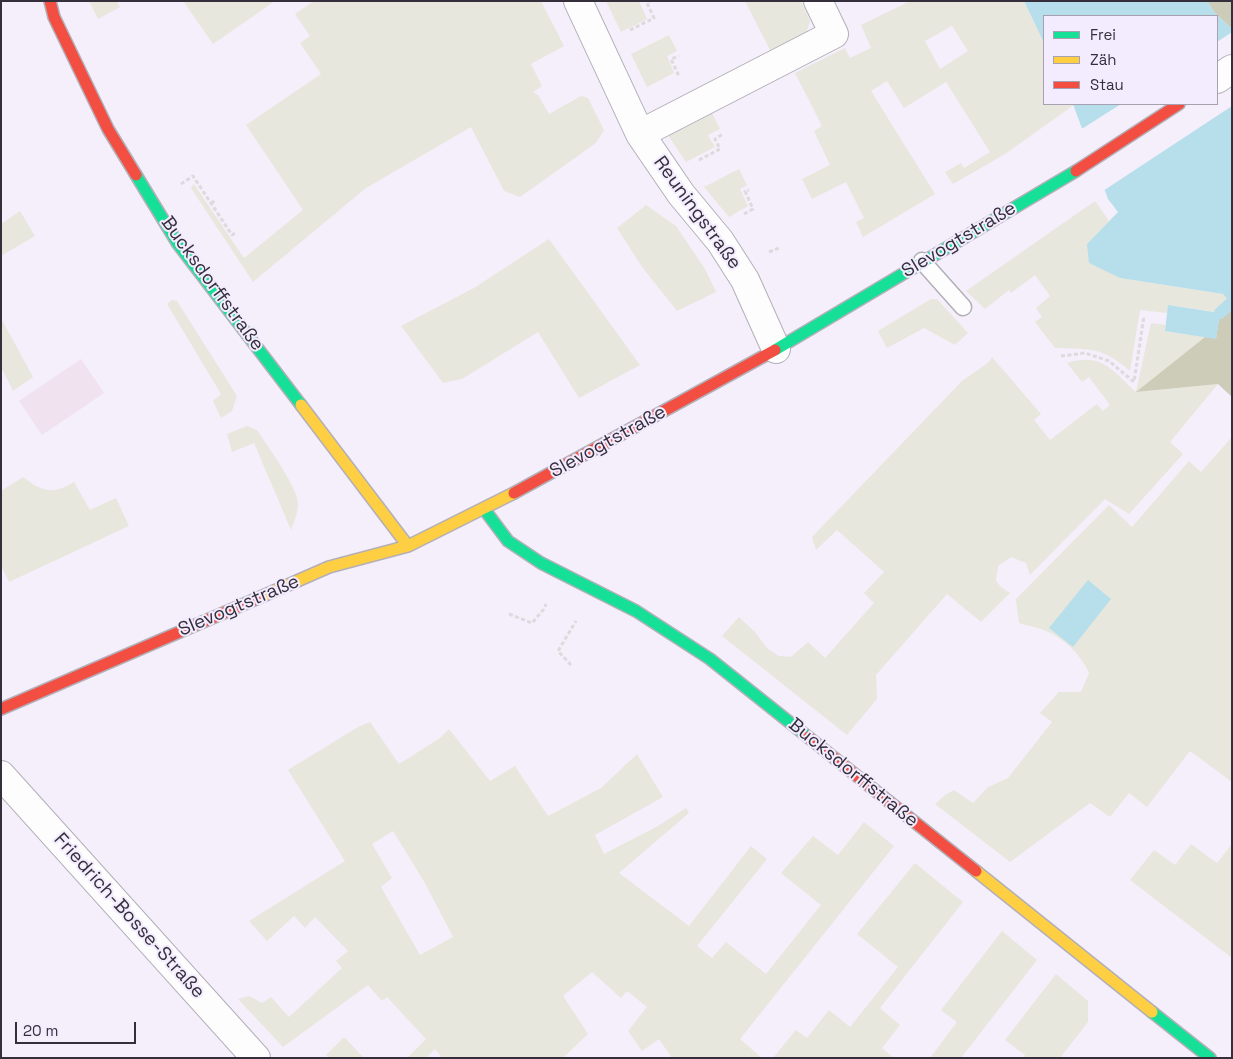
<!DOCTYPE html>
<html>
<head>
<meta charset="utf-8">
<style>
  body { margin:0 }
  #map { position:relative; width:1233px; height:1059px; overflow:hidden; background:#f4effa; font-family:"Space Grotesk",sans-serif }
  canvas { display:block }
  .frame { position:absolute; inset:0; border:2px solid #342f3b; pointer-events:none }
  .legend { position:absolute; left:1043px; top:15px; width:175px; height:90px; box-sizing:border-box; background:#f3ebfe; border:1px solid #a7a0b0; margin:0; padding:6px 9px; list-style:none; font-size:15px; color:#342f3b }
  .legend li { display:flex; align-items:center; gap:10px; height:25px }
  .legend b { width:25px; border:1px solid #a7a0b0 }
  .scale { position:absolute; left:15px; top:1022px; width:121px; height:22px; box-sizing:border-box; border:2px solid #342f3b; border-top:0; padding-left:6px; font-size:15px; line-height:18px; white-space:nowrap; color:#342f3b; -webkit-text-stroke:4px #f3ebfe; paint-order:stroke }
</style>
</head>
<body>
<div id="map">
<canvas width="1233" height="1059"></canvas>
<div class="frame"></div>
<ul class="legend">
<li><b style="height:6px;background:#16e098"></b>Frei</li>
<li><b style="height:6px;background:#ffcf43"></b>Zäh</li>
<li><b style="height:6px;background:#f24e42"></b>Stau</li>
</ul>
<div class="scale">20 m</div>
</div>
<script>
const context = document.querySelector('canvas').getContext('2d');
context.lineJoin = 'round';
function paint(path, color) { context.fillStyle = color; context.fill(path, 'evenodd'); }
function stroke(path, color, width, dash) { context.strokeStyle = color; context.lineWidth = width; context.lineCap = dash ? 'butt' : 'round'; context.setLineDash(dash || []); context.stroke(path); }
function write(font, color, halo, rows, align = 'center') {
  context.font = font + ' "Space Grotesk",sans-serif'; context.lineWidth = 4; context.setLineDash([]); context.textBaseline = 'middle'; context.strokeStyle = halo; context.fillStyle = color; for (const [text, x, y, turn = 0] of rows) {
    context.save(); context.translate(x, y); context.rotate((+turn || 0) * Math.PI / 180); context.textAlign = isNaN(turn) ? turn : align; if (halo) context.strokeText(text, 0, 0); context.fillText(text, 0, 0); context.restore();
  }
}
paint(new Path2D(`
  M81,359L104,393L42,435L19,401Z`), '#f0e2ee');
paint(new Path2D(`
  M89,1H117L120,7L98,19Z
  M183,1H275L213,44Z
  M314,1H541L564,46L531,64L542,86L533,92L538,95L549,114L581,96L588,98L604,130L596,143L520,197L504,191L471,127L366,188L253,282L191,188L194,184L244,258L303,210L246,125L321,74L300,43L310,36L295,14Z
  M606,1H639L647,19L621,32Z
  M745,1H801L810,21L806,34L771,52Z
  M910,1H1024L1044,43V104H1073L1074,105L1005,154L953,184L945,172L961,163L964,168L990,152L946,82L904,108L887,81L871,91L935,194L863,237L856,222L864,218L846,182L812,199L802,179L830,165L814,131L822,126L795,73L845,48L850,58L871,48L861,25ZM952,26L968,51L940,69L925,41Z
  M669,35L677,51L667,56L674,73L647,87L631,54Z
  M712,113L720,129L708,135L715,147L686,162L668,135Z
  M739,169L747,185L740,189L748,206L729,217L704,187Z
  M1095,201L1109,221L1087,244L1120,278L1223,294L1231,303L1220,313L1169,305L1167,313L1140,310L1130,371C1102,347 1091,349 1055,348L1035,322L1042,317L1036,308L1050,296L1035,275L1011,293L1009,290L985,309L966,291Z
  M646,205L676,226L705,269L716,292L677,311L642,267L617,228Z
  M20,211L35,236L1,256V224Z
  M549,239L640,365L579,398L538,332L462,379L443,383L401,326L474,288Z
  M931,299H937L968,333L955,345L924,328L887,348L878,331Z
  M172,300L177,301L237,396L232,411L221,418L213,401L221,394L167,304Z
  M1,318L33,377L13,391L1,367Z
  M1151,323L1166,325L1165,331L1205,337L1137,392L1218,384L1170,442L1183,454L1129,514L1105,499L1030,575L1026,563L1011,557L998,566L996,581L1001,587L1010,593L981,622L947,594L876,675L877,699L847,735L722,636L739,617L754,631L768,649L779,656L791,657L808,642L825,658L874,603L864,593L884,572L837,530L816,550L812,537L962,381L989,362L992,357L1041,414L1034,420L1050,440L1097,404L1103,411L1110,405L1089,377L1082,382L1067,363C1102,352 1112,370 1136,392Z
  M247,426L257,430C267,446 298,487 298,504C298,513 294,521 291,530L254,443L232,452L227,434Z
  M1232,437V782L1190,751L1147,807L1129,793L1110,817L1090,803L1010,862L935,804L945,795L954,790L973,803L988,787L1008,778L1052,722L1040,713L1059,692H1081L1089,673C1082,656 1064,638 1046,631C1038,627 1028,626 1019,623L1016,599L1109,505L1132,527L1189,461L1201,472Z
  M23,477C42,492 53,495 74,482L90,510L116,498L129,526L9,582L1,565V491Z
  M370,722L399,764L440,738L449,729L490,781L515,766L548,816L601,788L637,754L663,797L595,835L604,854L658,826L686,808L689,813L619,873L689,926L751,846L767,859L697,946L712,958L726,942L766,974L821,905L781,873L813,836L838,855L864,822L894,846L740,1039L762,1058H672L659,1039L642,1051L628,1031L647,1007L627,991L621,998L592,972L563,996L588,1034L563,1058H442L435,1049L426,1058H407L426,1039L387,997L382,1001L368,985L283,1047L238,999L249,996L262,1003L271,997L289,1017L342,968L336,961L348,951L315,917L305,928L294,916L267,941L249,921L345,861L288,770L358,727ZM393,831L425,883L453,937L420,955L381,887L392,878L372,844Z
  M1191,844L1217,863L1232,844V958L1130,880L1154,850L1175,865Z
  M915,863L963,902L880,1008L900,1025L882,1048L894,1058H773L796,1030L807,1038L829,1010L850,1027L898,967L857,934Z
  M1002,931L1037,960L961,1058H930L957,1022L941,1010Z
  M1056,974L1088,1001V1022L1060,1058H1024L1025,1055L1005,1040Z
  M344,1037L364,1058H329L326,1055Z`), '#e7e7dd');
paint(new Path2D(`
  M1207,1H1232V29L1215,13Z
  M1232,304V397L1218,384L1136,392L1205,337L1216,338L1220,313Z`), '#ccccb9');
paint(new Path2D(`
  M1024,1H1207L1215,13L1232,29V304L1223,294L1120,278L1089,263L1087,244L1118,212L1108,199L1073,104H1217V16H1044V43Z
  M1168,305L1220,313L1216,339L1165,331Z
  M1088,580L1111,599L1073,647L1049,628Z`), '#b7deeb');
paint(new Path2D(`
  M1232,32V106L1103,191L1080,130L1121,104H1217V42Z`), '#f4effa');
stroke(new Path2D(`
  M1220,313L1231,303`), '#b7deeb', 12);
const lane = new Path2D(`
  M922,261L963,307`);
const street = new Path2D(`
  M578,1L640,134L681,194L720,241L745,280L776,349
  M1217,79L1232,69
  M640,134L834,34L818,1
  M1,775L256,1058`);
const fast = new Path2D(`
  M136,175L178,244L301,405
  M775,350L1076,171
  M484,509L508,541L541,563L636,611L710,659L808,737
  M1152,1012L1210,1058`);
const slow = new Path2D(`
  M301,405L408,546
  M256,599L329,567L408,546L514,493
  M976,871L1152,1012`);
const jam = new Path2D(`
  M50,1L54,17L108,129L136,175
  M1076,171L1179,104
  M514,493L775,350
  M1,709L256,599
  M808,737L976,871`);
stroke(lane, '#b3afb9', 19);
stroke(street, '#b3afb9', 30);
stroke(fast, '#b3afb9', 14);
stroke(slow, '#b3afb9', 14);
stroke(jam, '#b3afb9', 14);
stroke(new Path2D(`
  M630,30L654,18L647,3L650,1
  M677,75L678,74L671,59L679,56
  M699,160L720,149L715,139L723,134
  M181,184L193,176L232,235L237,232
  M211,203L216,200
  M744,214L753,209L745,191L749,190
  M769,252L779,248
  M1061,356L1085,353L1109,361L1134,382L1144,316
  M509,614L532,623L544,609L546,604
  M571,665L558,651L576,621`), '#dbdadd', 3, [4, 2.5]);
stroke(lane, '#fdfdfe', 16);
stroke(street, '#fdfdfe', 28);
stroke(fast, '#16e098', 11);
stroke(slow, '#ffcf43', 11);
stroke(jam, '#f24e42', 11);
write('19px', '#342f3b', '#f3ebfe', [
  ["Reuningstraße",697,213,54],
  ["Slevogtstraße",959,240,-31],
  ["Bucksdorffstraße",212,284,54],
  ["Slevogtstraße",608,442,-29],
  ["Slevogtstraße",239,606,-23],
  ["Bucksdorffstraße",853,773,39],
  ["Friedrich-Bosse-Straße",129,916,48]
]);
</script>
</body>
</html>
